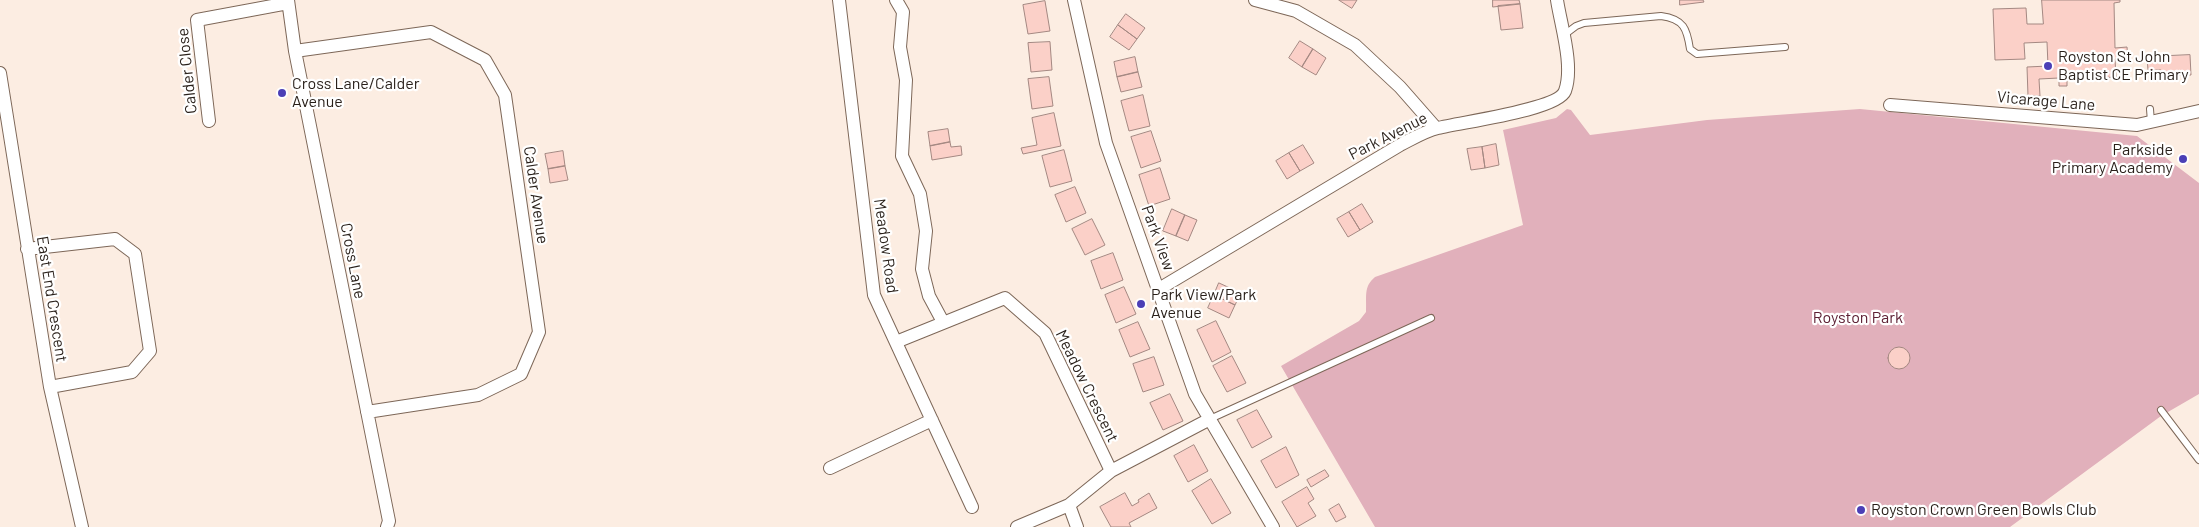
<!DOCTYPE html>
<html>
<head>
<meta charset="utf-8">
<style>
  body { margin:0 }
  canvas { display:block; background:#fcede2 }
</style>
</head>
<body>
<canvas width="2199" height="527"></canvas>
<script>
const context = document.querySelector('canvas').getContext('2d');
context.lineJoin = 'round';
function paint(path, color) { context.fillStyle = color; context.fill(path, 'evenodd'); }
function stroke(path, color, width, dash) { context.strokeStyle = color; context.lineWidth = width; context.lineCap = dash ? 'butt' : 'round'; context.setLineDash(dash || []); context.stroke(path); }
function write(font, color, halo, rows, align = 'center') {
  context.font = font + ' Barlow,sans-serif'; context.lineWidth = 4.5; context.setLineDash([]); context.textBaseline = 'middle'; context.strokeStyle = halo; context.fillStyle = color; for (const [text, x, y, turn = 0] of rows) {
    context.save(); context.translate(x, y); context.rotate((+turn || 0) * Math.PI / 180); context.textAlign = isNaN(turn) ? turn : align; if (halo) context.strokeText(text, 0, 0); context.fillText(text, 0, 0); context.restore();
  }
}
paint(new Path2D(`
  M1567,109L1571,110L1590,135L1707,120L1860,109L2137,136L2199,183V394L2161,416L2010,527H1375L1281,366L1359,321L1366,312C1367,297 1363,287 1375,277L1523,225L1503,130L1556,118Z`), '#e1b0bb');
const building = new Path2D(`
  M1339,0H1357L1352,8Z
  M1493,0H1519L1520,4L1493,7Z
  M1680,0H1703L1704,2L1680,5Z
  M2042,0H2120V2L2114,3L2115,48L2127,47L2128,58L2115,59L2116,77L2067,79V86H2059V78L2039,79L2040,96H2028L2027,67L2048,66L2047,42L2024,43L2025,59L1995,60L1993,9L2026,8L2027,24H2043Z
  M1045,1L1050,31L1028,34L1023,5Z
  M1520,4L1523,28L1501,30L1498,6Z
  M1126,14L1145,28L1137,39L1118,25Z
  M1118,25L1137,39L1129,50L1110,37Z
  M1300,41L1313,49L1302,67L1289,58Z
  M1050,42L1052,70L1031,72L1028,43Z
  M1313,49L1326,58L1316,75L1302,67Z
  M2190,55L2191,75L2161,76V70H2148L2147,57Z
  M1135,57L1138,72L1117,77L1114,62Z
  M1138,72L1142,87L1121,92L1117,77Z
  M1049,77L1053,106L1032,109L1028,79Z
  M1143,95L1150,126L1129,131L1121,101Z
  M1054,113L1061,146L1023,154L1021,148L1037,145L1032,118Z
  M948,129L950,142L930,146L928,132Z
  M1151,131L1161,161L1141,168L1131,137Z
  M950,142L951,147L961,146L962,155L932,160L930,146Z
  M1496,144L1499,165L1485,168L1482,147Z
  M1303,145L1314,163L1300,171L1289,153Z
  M1482,147L1485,168L1471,170L1467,149Z
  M1064,150L1072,181L1050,187L1042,156Z
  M563,151L565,166L548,169L545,154Z
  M1289,153L1300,171L1287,179L1276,161Z
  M565,166L568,180L550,183L548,169Z
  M1160,168L1170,199L1149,206L1139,175Z
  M1075,187L1086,213L1066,222L1055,195Z
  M1362,204L1373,222L1360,230L1349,212Z
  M1172,209L1185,215L1176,236L1163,231Z
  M1349,212L1360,230L1348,237L1337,219Z
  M1185,215L1197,220L1188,241L1176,236Z
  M1092,219L1105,245L1085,255L1072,229Z
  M1113,253L1123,280L1101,289L1091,261Z
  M1219,283L1241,293L1235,305L1214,295Z
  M1124,287L1136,314L1116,323L1105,295Z
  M1214,295L1235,305L1229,318L1208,308Z
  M1216,321L1231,352L1212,362L1197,330Z
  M1138,322L1150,349L1130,357L1119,330Z
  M1888 358a11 11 0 1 1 22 0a11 11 0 1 1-22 0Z
  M1232,356L1246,383L1227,392L1213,366Z
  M1154,357L1164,385L1143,392L1133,364Z
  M1170,394L1183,421L1163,430L1150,403Z
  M1257,410L1272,437L1252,448L1237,420Z
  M1194,445L1208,471L1188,482L1174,456Z
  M1286,447L1299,475L1276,488L1261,461Z
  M1325,470L1329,476L1311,487L1307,480Z
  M1211,479L1231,513L1212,524L1192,491Z
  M1307,487L1314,499L1308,503L1316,516L1297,527L1282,502Z
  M1125,493L1132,506L1139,502L1138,500L1149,493L1157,508L1129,523L1131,527H1111L1100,507Z
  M1339,504L1346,517L1336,522L1329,510Z`);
paint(building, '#fbd0c8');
stroke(building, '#a48882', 1);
const service = new Path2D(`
  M1564,35L1576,26L1584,23L1661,16C1684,19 1687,29 1690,49L1697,54L1785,47
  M2150,109L2151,122
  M2161,410L2199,460
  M1210,419L1431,318`);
const minor = new Path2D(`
  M288,0L295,51L389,521L387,527
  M839,0L874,295L972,507
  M896,0L903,12L900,47L906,80L902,156L920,194L926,231L922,269L929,296L943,322
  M1074,0L1106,143L1195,394L1273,527
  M1255,0L1296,11L1355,45L1400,87L1436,128
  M295,51L431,32L485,60L505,95L539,332L521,374L478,395L367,412
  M0,73L50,387L82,527
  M1890,105L2137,125L2199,111
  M209,121L197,20L288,3
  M27,249L115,239L135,254L150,351L132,372L50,387
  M1159,289L1400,145C1412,139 1425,131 1438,128C1461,122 1558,110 1565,91C1574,66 1561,26 1557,0
  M896,342L1005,298L1045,333L1111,471
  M830,468L932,420
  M1017,527L1069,505
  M1077,527L1069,505L1111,471L1210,419`);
stroke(service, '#7d6758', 8);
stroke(minor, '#7d6758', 14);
stroke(service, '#fff', 6);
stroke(minor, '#fff', 12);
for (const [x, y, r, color] of [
  [2048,66,5,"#4b3fb6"],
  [282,93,5,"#4b3fb6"],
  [2183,159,5,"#4b3fb6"],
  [1141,304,5,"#4b3fb6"],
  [1861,510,5,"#4b3fb6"]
]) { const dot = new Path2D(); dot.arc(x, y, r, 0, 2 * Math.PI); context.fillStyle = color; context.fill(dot); stroke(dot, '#fff', 2); }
write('16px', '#281f19', '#fff', [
  ["Royston St John",2058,57],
  ["Baptist CE Primary",2058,75],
  ["Cross Lane/Calder",292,84],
  ["Avenue",292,102],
  ["Parkside",2173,150,"right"],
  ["Primary Academy",2173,168,"right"],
  ["Park View/Park",1151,295],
  ["Avenue",1151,313],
  ["Royston Crown Green Bowls Club",1871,510]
], 'left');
write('16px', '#281f19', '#fff', [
  ["Calder Close",187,71,-96],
  ["Vicarage Lane",2046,101,5],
  ["Park Avenue",1388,136,-27],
  ["Calder Avenue",536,195,82],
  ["Park View",1158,238,70],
  ["Meadow Road",886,246,82],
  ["Cross Lane",353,261,79],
  ["East End Crescent",52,299,81],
  ["Meadow Crescent",1087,386,64]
]);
write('16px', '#5d2034', '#fff', [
  ["Royston Park",1858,318]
]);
</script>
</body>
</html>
